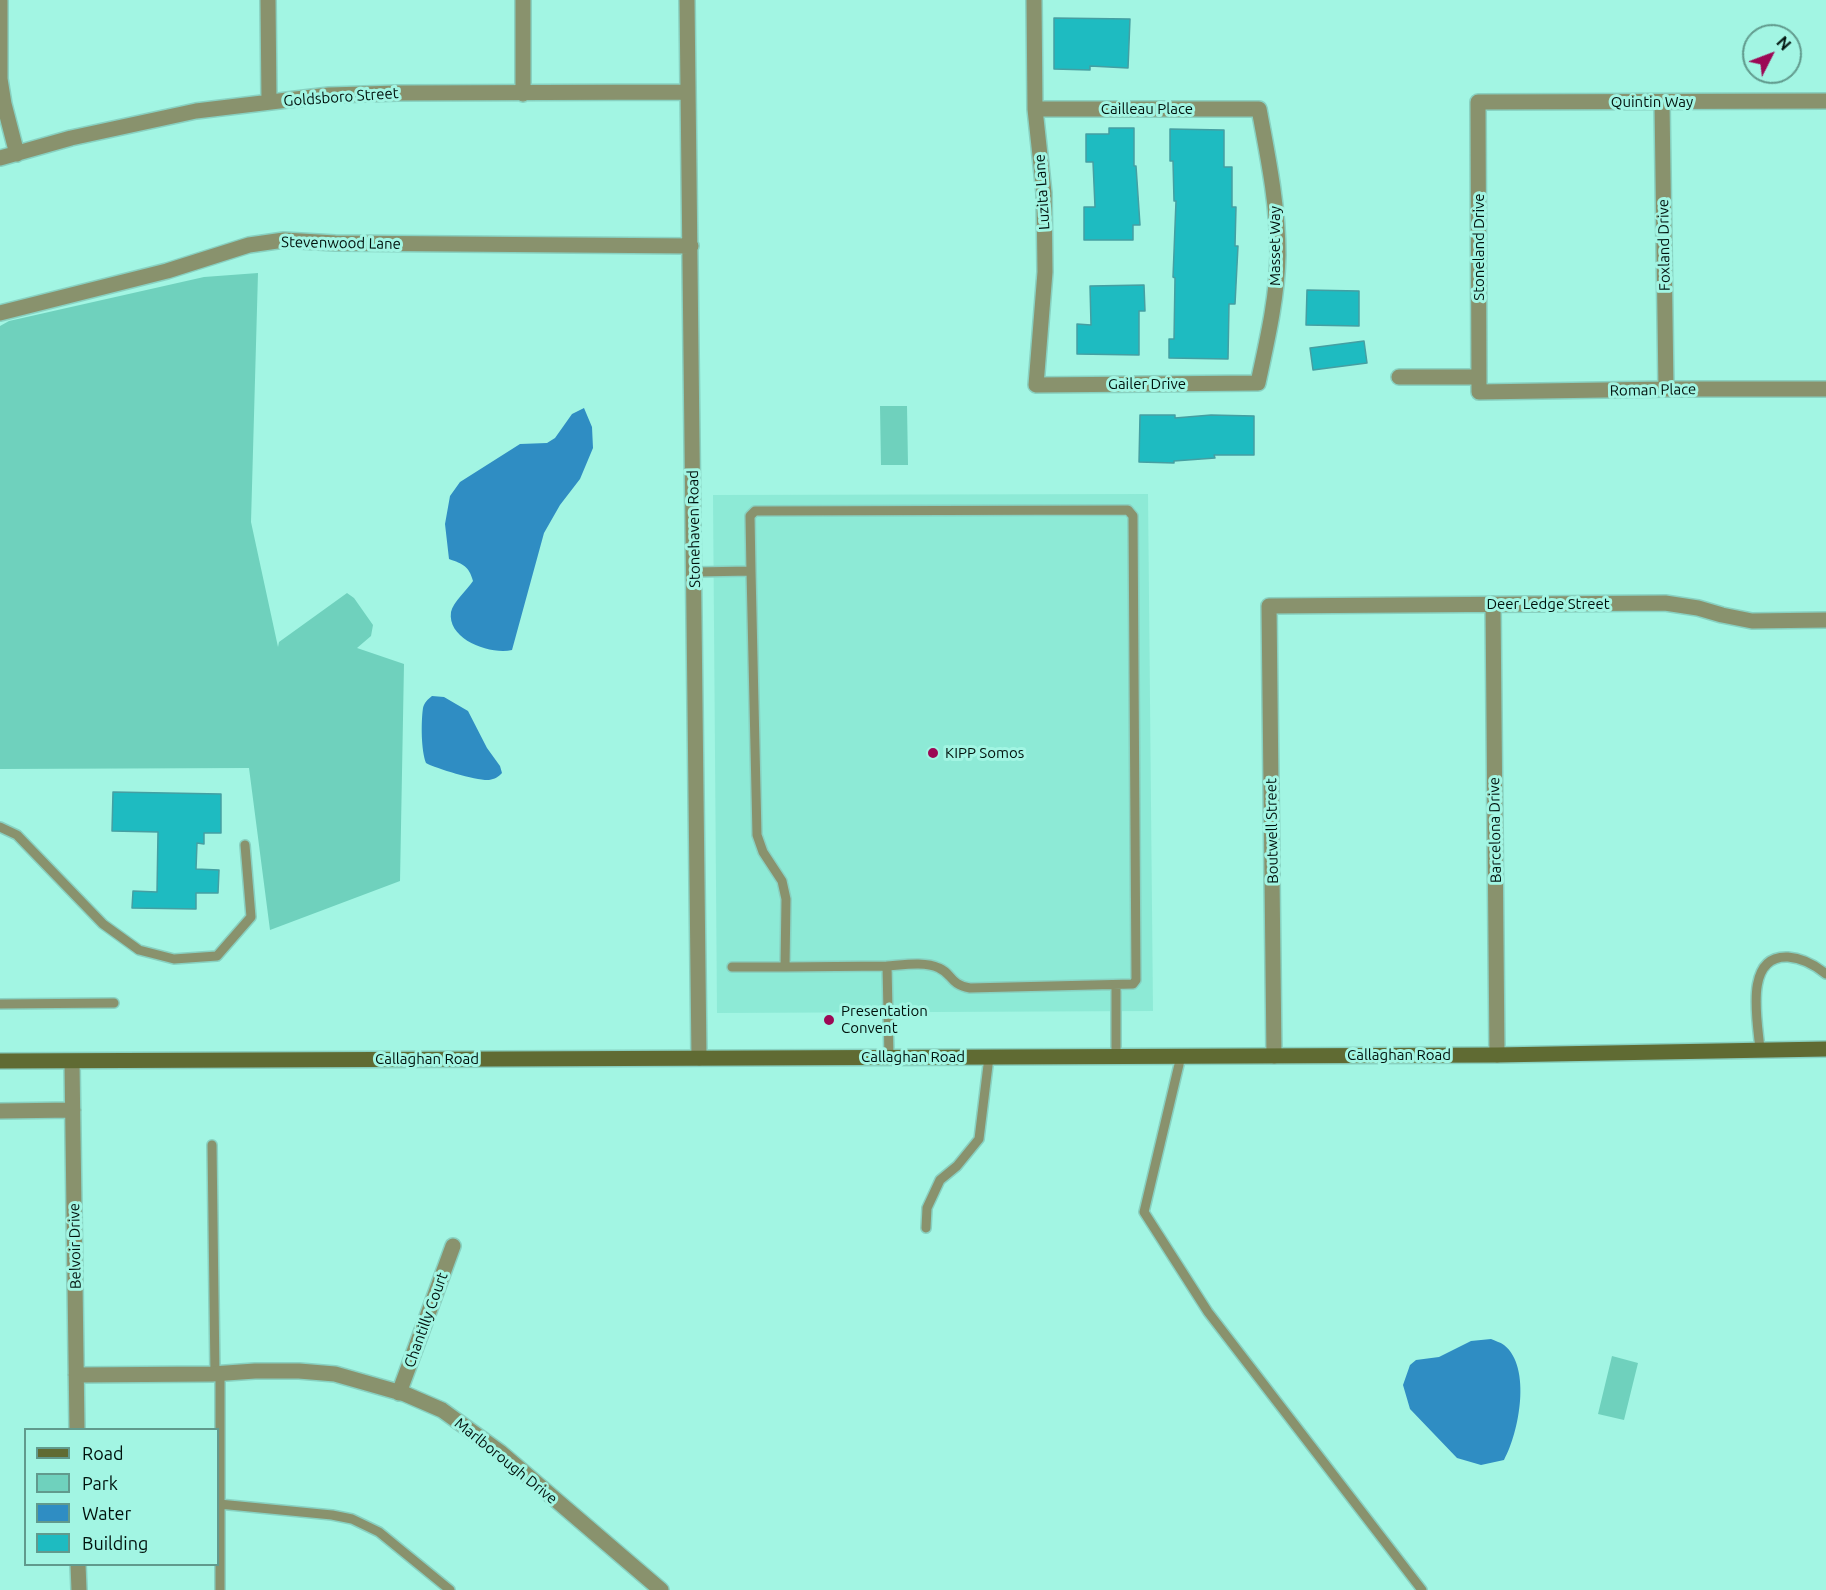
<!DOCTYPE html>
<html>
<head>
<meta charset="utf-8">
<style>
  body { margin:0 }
  #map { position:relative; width:1826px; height:1590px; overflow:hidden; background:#a2f5e3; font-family:Ubuntu,sans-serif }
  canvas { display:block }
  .legend { position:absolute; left:24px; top:1428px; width:195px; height:138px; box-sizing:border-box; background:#a2f5e3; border:2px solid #619a8d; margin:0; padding:8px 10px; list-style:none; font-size:18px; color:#00120d }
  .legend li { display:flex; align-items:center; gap:12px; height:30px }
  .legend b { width:30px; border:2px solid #619a8d }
  .north { position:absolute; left:1742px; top:24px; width:60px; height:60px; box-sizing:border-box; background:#a2f5e3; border:2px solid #619a8d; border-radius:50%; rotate:48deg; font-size:16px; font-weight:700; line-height:24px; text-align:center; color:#00120d }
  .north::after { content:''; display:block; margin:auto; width:21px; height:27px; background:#9c0855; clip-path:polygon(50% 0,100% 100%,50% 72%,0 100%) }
</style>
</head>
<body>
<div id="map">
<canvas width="1826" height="1590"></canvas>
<ul class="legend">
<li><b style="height:8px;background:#606b33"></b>Road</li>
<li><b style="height:16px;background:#6fd1bd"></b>Park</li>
<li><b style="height:16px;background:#2f8dc3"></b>Water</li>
<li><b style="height:16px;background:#1ebbc1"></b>Building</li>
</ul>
<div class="north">N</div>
</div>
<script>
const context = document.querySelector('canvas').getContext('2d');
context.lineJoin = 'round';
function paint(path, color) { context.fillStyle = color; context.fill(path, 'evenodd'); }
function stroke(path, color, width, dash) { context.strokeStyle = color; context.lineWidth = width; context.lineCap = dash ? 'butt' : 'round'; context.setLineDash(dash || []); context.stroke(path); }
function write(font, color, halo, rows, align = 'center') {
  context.font = font + ' Ubuntu,sans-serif'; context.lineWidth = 6; context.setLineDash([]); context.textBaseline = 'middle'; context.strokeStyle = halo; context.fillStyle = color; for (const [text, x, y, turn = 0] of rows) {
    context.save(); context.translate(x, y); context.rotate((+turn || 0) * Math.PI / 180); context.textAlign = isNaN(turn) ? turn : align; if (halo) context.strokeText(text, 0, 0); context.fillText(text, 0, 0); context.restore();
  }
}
paint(new Path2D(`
  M1148,494L1153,1011L717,1013L713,495Z`), '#8dead6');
paint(new Path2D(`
  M258,273L251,522L278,647L279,642L347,593L354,598L373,625L371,636L357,648L404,664L400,881L270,930L249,768L0,769V326L9,321L204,277Z
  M880,406H907L908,465H881Z
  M1612,1356L1638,1363L1624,1420L1598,1414Z`), '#6fd1bd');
paint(new Path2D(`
  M584,408L592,427L593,448L580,479L560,505L544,533L512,650C491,655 447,640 451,612C453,602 467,590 473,581C469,566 463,564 449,559L445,524L450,496L460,482L520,444L547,443L555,438L572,414Z
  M432,696L444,697L468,711L487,748L500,766L502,773C498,777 495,779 489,780C478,781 437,769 426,763C421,750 421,722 423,708C424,703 428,699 432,696Z
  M1491,1339C1495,1341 1500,1342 1504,1345C1532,1367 1519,1433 1504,1460L1481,1465L1457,1458L1410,1409L1403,1385L1410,1365L1416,1360L1439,1357L1471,1341Z`), '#2f8dc3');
const building = new Path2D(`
  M1054,18L1130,19L1128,68L1090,66V70L1054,69Z
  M1109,128H1134V166H1136L1140,225H1133V240H1084V207H1095L1093,162H1086V134H1109Z
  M1170,129L1224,130V167H1232V207H1236L1235,246H1238L1235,304H1229L1228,359L1169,358V339H1174L1175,278L1173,277L1176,201H1174L1173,161H1170Z
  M1144,285L1145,311H1139V355L1077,354V324L1091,325L1090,286Z
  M1307,290L1359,291V326L1306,325Z
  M1364,341L1367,363L1313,370L1310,348Z
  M1140,415H1175V418L1211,415L1254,416V455H1214L1215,458L1174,461V463L1139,462Z
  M113,792L221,794V833H204V844L197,843L196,869L219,870L218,893H196V909L132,908L133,891L157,892L158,832L112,831Z`);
paint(building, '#1ebbc1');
stroke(building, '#459fa2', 1.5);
const lane = new Path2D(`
  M751,571L750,516L755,511L1128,510L1133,516L1136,980L1133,984L970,988C949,984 953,974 939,968C925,961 902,965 887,966
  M695,572L751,571L757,835L763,852L782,881L786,899L785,967L887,966L889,1057
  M0,827L17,835L103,924L139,950L174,959L217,956L251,917L245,845
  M732,967H785
  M1116,985V1056
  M0,1004L114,1003
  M1760,1050C1758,1023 1743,955 1788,957C1803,958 1815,965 1826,974
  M1181,1056L1144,1212L1208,1312L1422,1590
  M212,1145L215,1374
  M926,1228L927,1208L940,1180L957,1166L979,1139L989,1057
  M220,1374V1590
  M219,1504L332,1515L352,1519L379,1532L450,1590`);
const street = new Path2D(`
  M268,0L269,102
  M523,0V94
  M687,0L699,1058
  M1034,0L1035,109L1044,193L1045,272L1036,385L1258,383C1267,341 1277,299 1278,255C1278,206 1268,157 1259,109H1035
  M0,1V79L4,104L17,154
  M1826,101L1478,102L1479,392L1666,389H1826
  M1662,102L1666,389
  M0,158L71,138L196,111L329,95L398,93L688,92
  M0,313L167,271L249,245L284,240L335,243L691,246
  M1399,377H1479
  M1493,604L1497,1055
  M1274,1056L1269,606L1665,603L1698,608L1722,615L1752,621L1826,620
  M72,1062L77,1430
  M0,1111L73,1110
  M76,1375L212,1374L255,1371H299L335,1374L405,1394L442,1410L500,1452L661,1590
  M399,1393L453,1246
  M78,1564L79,1590`);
const secondary = new Path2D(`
  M0,1061L1497,1055L1826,1049`);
stroke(lane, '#88d1c1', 12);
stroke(street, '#88d1c1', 18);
stroke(secondary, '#88d1c1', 18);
stroke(lane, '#89926d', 9);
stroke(street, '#89926d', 15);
stroke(secondary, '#606b33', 15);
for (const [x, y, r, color] of [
  [933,753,6,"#9c0855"],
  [829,1020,6,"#9c0855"]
]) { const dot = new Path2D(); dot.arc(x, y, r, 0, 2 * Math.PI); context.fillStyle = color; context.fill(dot); stroke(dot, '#a2f5e3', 2); }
write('15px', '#00120d', '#a2f5e3', [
  ["Goldsboro Street",341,97,-4],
  ["Quintin Way",1652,102],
  ["Cailleau Place",1147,109],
  ["Luzita Lane",1042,192,-94],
  ["Stevenwood Lane",341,243,1],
  ["Foxland Drive",1664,245,-91],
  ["Masset Way",1275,246,-90],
  ["Stoneland Drive",1479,247,-90],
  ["Gailer Drive",1147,384],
  ["Roman Place",1653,390,-1],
  ["Stonehaven Road",694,529,-91],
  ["Deer Ledge Street",1548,604],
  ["Barcelona Drive",1495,830,-91],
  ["Boutwell Street",1272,831,-91],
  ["Callaghan Road",1399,1055],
  ["Callaghan Road",913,1057],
  ["Callaghan Road",427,1059],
  ["Belvoir Drive",75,1246,-91],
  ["Chantilly Court",426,1320,-70],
  ["Marlborough Drive",506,1461,39]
]);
write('15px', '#00120d', '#a2f5e3', [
  ["KIPP Somos",945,753],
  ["Presentation",841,1011],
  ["Convent",841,1028]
], 'left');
</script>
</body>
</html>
